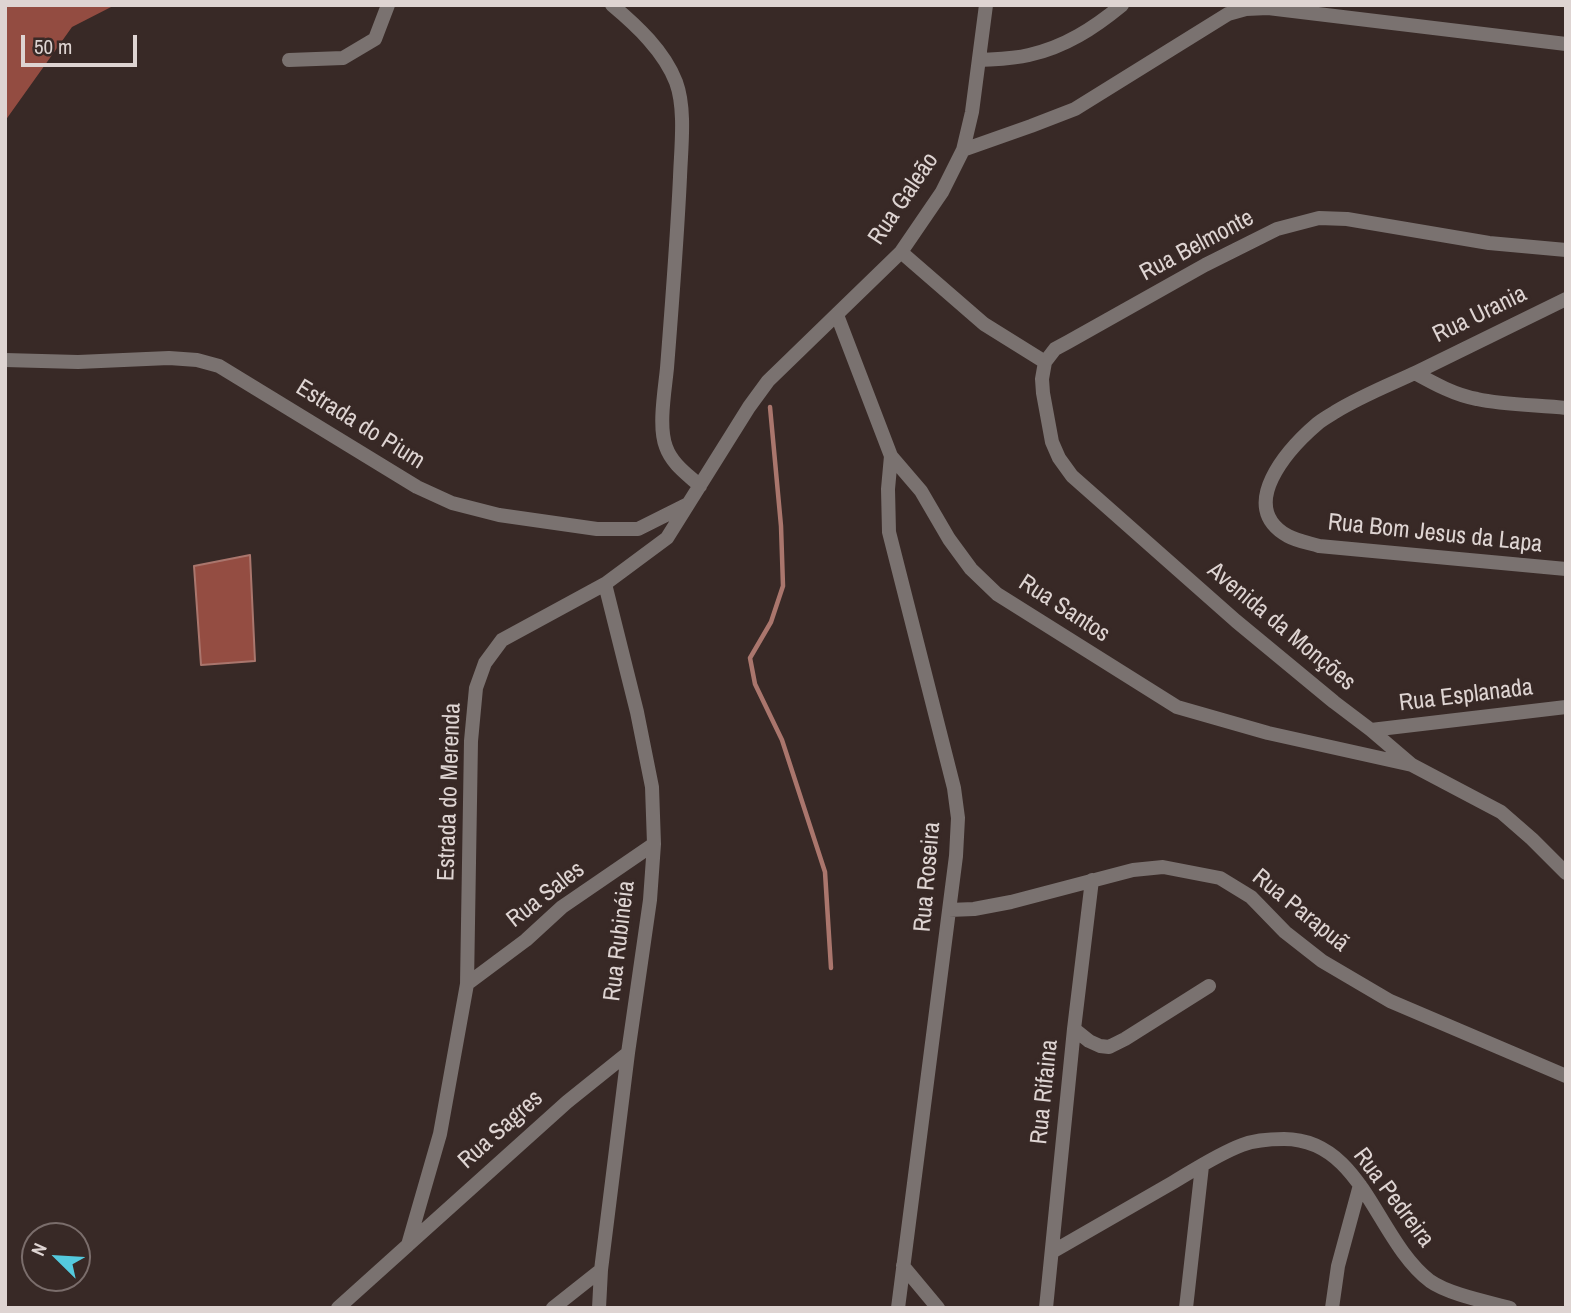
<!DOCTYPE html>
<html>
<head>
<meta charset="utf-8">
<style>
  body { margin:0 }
  #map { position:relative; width:1571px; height:1313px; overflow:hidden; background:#382926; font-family:"Archivo Narrow",sans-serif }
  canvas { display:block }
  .frame { position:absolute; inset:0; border:7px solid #ded4d2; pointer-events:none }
  .north { position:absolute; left:21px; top:1222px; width:70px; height:70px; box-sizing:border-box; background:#382926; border:2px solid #7a6d6b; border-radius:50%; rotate:294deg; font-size:19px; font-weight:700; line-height:28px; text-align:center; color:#ded4d2 }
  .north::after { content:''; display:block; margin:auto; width:24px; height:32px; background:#54cade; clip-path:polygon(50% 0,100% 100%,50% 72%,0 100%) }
  .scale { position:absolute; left:21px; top:35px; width:116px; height:32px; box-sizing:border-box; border:4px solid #ded4d2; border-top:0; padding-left:9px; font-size:21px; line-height:24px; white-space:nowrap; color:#ded4d2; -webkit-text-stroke:5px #382926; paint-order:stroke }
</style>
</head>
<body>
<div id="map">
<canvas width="1571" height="1313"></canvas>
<div class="frame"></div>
<div class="north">N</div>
<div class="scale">50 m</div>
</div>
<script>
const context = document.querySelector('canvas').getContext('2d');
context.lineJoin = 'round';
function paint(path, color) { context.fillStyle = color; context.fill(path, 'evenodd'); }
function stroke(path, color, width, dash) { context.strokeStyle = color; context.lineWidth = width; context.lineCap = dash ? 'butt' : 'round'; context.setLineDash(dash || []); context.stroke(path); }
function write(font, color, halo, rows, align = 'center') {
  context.font = font + ' "Archivo Narrow",sans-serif'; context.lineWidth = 7; context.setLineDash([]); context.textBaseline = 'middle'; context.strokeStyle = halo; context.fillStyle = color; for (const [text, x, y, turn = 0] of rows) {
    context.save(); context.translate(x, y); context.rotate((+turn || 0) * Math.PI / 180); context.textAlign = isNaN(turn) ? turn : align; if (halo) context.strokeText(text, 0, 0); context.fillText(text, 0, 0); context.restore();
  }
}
paint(new Path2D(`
  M5,5H115L72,27L5,121Z`), '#934c41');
const water = new Path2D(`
  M250,555L255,661L201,665L194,566Z`);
paint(water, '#944d42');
stroke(water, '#aa766d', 2);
stroke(new Path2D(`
  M770,407L781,526L783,586L771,622L750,658L755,684L782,740L825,872L831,968`), '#aa766d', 4.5);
stroke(new Path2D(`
  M612,5C637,26 664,51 676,82C686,109 681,148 680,177C677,241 672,304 667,368C665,389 658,427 666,447C672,464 687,474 700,486
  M289,60L343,58L375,39L388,5
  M980,60C996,59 1013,59 1029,55C1065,47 1094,28 1122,5
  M963,150L1031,126L1075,109L1228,14L1246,9L1268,8L1566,44
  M901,252L984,324L1045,362
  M1566,299C1516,323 1467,348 1417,372C1389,385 1361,396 1335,412C1329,416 1323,419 1317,424C1289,448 1235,507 1288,536C1297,541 1309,543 1319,546L1566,569
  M837,315L891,456L921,491L949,539L971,569L997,594L1177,707L1268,733L1412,765
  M5,360L78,362L169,358L197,360L219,366L417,487L452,503L499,515L597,529H638L688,504
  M1045,362L1042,379L1043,393L1052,442L1059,458L1072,476L1236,621L1334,702L1371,730L1412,765L1501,812L1532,839L1566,873
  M1045,362L1055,349L1068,342L1205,265L1277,229L1319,218L1347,219L1489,243L1566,250
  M1415,373C1435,384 1455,395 1477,399C1503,405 1538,405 1566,408
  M891,456L888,489L889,532L954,788L958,818L956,856L898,1308
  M1371,730L1566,707
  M949,910L974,909L1011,902L1133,870L1163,867L1220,878L1251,897L1285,932L1322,961L1390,1001L1566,1076
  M467,984L526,940L562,907L654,844
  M1074,1029L1089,1041L1100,1046L1109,1047L1125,1039L1209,986
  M409,1244L567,1102L628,1053
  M1052,1252C1092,1229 1132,1206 1172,1183C1194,1170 1218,1154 1242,1145C1255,1140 1271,1139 1284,1139C1363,1139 1376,1240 1430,1281C1448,1294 1488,1302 1510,1308
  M903,1266L938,1308
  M338,1308L408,1245L440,1134L467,984L471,741L476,688L485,663L502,640L605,584L667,538L749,407L768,381L901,252L942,192L963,150L972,112L986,5
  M553,1308L601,1270
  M599,1308L601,1270L628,1053L650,900L654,844L652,787L637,712L605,584
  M1046,1308L1074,1029L1092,880
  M1186,1308L1202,1166
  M1332,1308L1338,1266L1360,1185`), '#7a7270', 14);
write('24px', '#ded4d2', '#382926', [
  ["Rua Galeão",904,199,-56],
  ["Rua Belmonte",1197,246,-28],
  ["Rua Urania",1480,315,-26],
  ["Estrada do Pium",360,425,32],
  ["Rua Bom Jesus da Lapa",1435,534,6],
  ["Rua Santos",1064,609,33],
  ["Avenida da Monções",1281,627,40],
  ["Rua Esplanada",1466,696,-7],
  ["Estrada do Merenda",450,792,-88],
  ["Rua Roseira",928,877,-85],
  ["Rua Sales",546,895,-38],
  ["Rua Parapuã",1300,911,39],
  ["Rua Rubinéia",620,941,-83],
  ["Rua Rifaina",1045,1092,-84],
  ["Rua Sagres",501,1130,-42],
  ["Rua Pedreira",1393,1198,53]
]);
</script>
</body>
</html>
